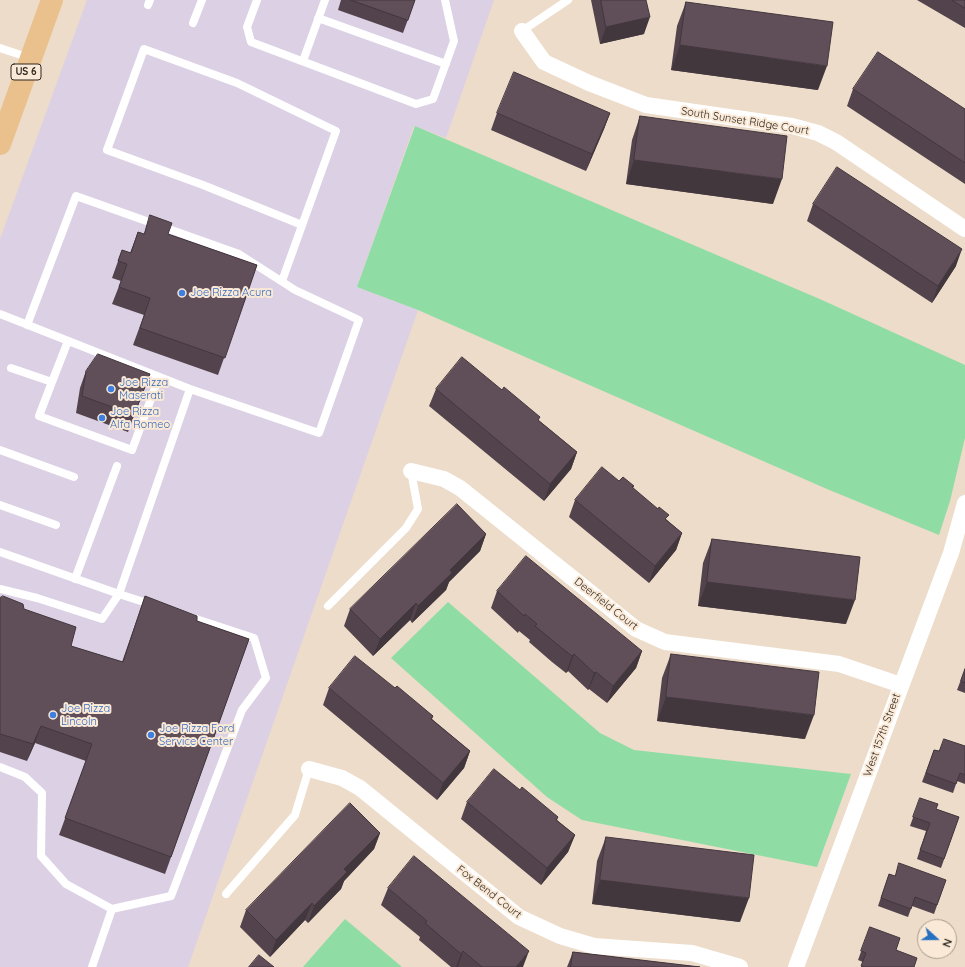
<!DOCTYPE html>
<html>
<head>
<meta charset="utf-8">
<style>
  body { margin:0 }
  #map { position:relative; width:965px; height:967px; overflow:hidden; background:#ecdcc9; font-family:Quicksand,sans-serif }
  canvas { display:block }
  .north { position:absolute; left:917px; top:919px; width:40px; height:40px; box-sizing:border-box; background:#fae9d6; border:1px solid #a89b8d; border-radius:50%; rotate:111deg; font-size:11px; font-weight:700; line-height:16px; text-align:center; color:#2e2720 }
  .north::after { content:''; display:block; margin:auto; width:14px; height:18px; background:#2770c0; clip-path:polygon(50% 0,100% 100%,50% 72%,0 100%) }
</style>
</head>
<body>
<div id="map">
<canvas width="965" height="967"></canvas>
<div class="north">N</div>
</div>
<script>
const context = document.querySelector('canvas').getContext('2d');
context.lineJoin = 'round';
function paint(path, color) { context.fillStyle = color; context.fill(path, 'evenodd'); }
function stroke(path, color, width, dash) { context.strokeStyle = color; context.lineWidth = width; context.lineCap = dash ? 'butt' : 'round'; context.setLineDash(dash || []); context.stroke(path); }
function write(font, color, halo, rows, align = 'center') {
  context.font = font + ' Quicksand,sans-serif'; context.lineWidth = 4; context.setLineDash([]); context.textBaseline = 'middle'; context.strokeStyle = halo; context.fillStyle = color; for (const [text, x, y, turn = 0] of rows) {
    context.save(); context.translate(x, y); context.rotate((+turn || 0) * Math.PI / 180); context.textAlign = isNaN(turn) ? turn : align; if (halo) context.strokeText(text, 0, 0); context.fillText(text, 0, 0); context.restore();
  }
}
paint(new Path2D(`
  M87,0H494L446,138L414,126L357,287L418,310L188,967H0V239Z`), '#dbd0e4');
paint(new Path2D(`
  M415,126L822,300L965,365V438L950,501L939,535L827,489L418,310L357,287Z
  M448,602L600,733L634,750L851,774L817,867L582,820L547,797L391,658Z
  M345,919L402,967H303Z`), '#8fdda4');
stroke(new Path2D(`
  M257,0L247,27L251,42L416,104L433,99L454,41L445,0
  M148,5L150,0
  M318,18L446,64
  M193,23L202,0
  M522,31L568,0
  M0,48L30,58
  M303,61L325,0
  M282,281L336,131L237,83L144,49L107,150L203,185L302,225
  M0,314L190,389L119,594L153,605
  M27,325L76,196L239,254L295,290L359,320L319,433L190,389
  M11,368L52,382L68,341
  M52,382L39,416L132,450L159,377
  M0,450L74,477
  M0,505L56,525
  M0,552L119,594L102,619L37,598L0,589
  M75,579L117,466
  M328,606L406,528L418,509L411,471
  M0,767L25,777L42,793L41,856L66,884L112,909
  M226,894L295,815L309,769
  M92,967L112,909L171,896L242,710L266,678L254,638L187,616`), '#fff', 8);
stroke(new Path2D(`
  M522,31L544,62L589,83L646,105L792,126L818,133L836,142L965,229
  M411,471L444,479L460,488L636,629L665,642L839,664L901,685
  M309,769L342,778L360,788L519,917L560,936L594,946L692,953L740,967
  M796,967L951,553L965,503`), '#fff', 16);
stroke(new Path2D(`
  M0,144L52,0`), '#eac08c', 22);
paint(new Path2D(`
  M341,0H415L403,33L338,10Z
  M591,0H646L644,34L600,44Z
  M917,0H965V28Z
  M686,2L818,90L671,70L677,26Z
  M853,89L965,109V184L847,106Z
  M497,113H610L604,129L586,171L491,130Z
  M640,116L773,204L626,184L632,140Z
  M813,204L956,266L932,303L807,221Z
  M138,232L144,234H168L257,265L218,375L133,345L144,315L112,304L121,281L112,278L122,250L130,253Z
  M86,371L150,374L128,432L76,413L80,388Z
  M436,389L502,390L577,452L571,469L544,501L429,406Z
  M619,481L634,486L633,488L667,520L682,533L676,550L649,583L569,517L575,500Z
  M486,534L480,551L449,582L446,590L412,623L410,620L373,656L344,626L350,609Z
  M712,539L846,624L698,606L703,563Z
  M497,591L642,651L636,668L607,703L589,689L588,690L568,671L566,673L552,662L529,642L530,640L519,631L518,633L491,608Z
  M145,596L197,621L249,639L165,874L59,835L86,761L35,743L27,761L0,752V598L24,609L71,646L122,662Z
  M671,654L805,739L657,721L662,678Z
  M965,669V693L957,690Z
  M329,688H395L433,716L432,719L470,751L464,768L437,800L323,705Z
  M965,746V784L957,781L953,793L922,782L934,750L939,751Z
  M520,790L558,817L557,820L575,835L568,852L541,885L461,819L467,802Z
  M920,798L936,809L959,817L941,868L917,859L926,831L910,826Z
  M380,833L374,849L344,881L341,889L308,923L305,920L270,957L240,927L246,910Z
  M606,837L740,922L592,904L597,861Z
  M889,874L895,876L946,880L934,914L912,906L908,917L878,906Z
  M388,888L523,967H451L419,940L420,937L381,905Z
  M870,927L896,950L914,967H861L863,962L858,960Z
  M573,952L700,967H567Z`), '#53434d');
paint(new Path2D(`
  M650,17L644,34L600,44L606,27Z
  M680,45L827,66L818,90L671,70Z
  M610,113L604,129L586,171L592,154Z
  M634,160L782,179L773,204L626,184Z
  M962,249L956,266L932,303L938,286Z
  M577,452L571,469L544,501L550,484Z
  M682,533L676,550L649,583L655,566Z
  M486,534L480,551L449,582L446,590L412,623L418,606L450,570Z
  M707,582L855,600L846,624L698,606Z
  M416,603L410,620L373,656L380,639Z
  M642,651L636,668L607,703L613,686Z
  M574,654L568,671L566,673L572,656Z
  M596,672L589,689L588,690L594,673Z
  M666,697L814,715L805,739L657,721Z
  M41,726L35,743L27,761L33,744Z
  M470,751L464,768L437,800L443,783Z
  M380,833L374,849L344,881L341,889L308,923L314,906L344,869Z
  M575,835L568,852L541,885L547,868Z
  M600,880L749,898L740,922L592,904Z
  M312,903L305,920L270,957L276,940Z
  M463,951L458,967H456L461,954Z
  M529,951L523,967H516Z`), '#43373e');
const building = new Path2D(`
  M351,0H415L408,20Z
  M601,0H646L650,17L606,27Z
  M952,0H965V8Z
  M686,2L833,22L827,66L680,45Z
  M878,52L965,109V163L853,89Z
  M514,72L610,113L592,154L497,113Z
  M640,116L787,136L782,179L634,160Z
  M837,167L962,249L938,286L813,204Z
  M150,215L172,223L168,234L257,265L225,358L140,328L150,298L119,287L127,264L118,261L122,250L131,253L138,232L144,234Z
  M98,354L150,374L134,415L82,396L86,371Z
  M462,357L502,390L504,387L540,417L538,420L577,452L550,484L436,389Z
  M602,467L619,481L623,477L634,486L632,487L658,509L659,507L669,515L665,519L682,533L655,566L575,500Z
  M457,504L486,534L450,570L452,573L418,606L416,603L380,639L350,609Z
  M712,539L860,557L855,600L707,582Z
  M526,556L642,651L613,686L596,672L594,673L574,654L572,656L558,645L535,626L537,624L525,614L524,616L497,591Z
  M3,596L23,604L24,609L76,627L71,646L123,662L145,596L197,616V621L249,639L171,857L65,818L92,744L41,726L33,744L0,734V598Z
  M671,654L819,672L814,715L666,697Z
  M355,656L395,688L397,686L433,716L431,719L470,751L443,783L329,688Z
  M965,669V683L961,681Z
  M944,739L965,746V775L960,773L956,784L926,773L934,750L939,751Z
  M494,769L520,790L522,787L558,817L556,820L575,835L547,868L467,802Z
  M920,798L938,804L936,809L959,817L944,859L920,850L930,823L913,817Z
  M350,803L380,833L344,869L347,872L314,906L312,903L276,940L246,910Z
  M606,837L754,855L749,898L600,880Z
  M414,856L529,951L516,967H482L463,951L461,954L425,923L427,921L388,888Z
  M899,863L946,880L937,905L915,897L911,909L881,898L889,874L895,876Z
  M870,927L900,938L896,950L917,958L914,967H864L861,966L866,953L861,951Z
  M573,952L700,967H571Z
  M259,955L274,967H249Z`);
paint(building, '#604e59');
stroke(building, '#43373e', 1);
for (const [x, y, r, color] of [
  [182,293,4,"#3f7fe0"],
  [111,389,4,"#3f7fe0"],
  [102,418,4,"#3f7fe0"],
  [53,715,4,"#3f7fe0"],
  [151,735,4,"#3f7fe0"]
]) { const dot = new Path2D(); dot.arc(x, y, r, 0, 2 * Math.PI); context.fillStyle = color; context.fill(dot); stroke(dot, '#fae9d6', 1.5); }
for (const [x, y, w] of [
  [26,72,30]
]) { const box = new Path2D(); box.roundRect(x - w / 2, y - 8, w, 16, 3); context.fillStyle = '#fae9d6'; context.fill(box); stroke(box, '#2e2720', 1); }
write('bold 10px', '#2e2720', null, [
  ["US 6",26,72]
]);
write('11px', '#2e2720', '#fae9d6', [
  ["South Sunset Ridge Court",745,121,9],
  ["Deerfield Court",606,604,38],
  ["West 157th Street",882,735,-70],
  ["Fox Bend Court",489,892,38]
]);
write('11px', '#366cbe', '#fae9d6', [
  ["Joe Rizza Acura",190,293],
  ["Joe Rizza",119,383],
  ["Maserati",119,396],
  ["Joe Rizza",110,412],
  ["Alfa Romeo",110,425],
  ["Joe Rizza",61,709],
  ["Lincoln",61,722],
  ["Joe Rizza Ford",159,729],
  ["Service Center",159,742]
], 'left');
</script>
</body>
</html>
